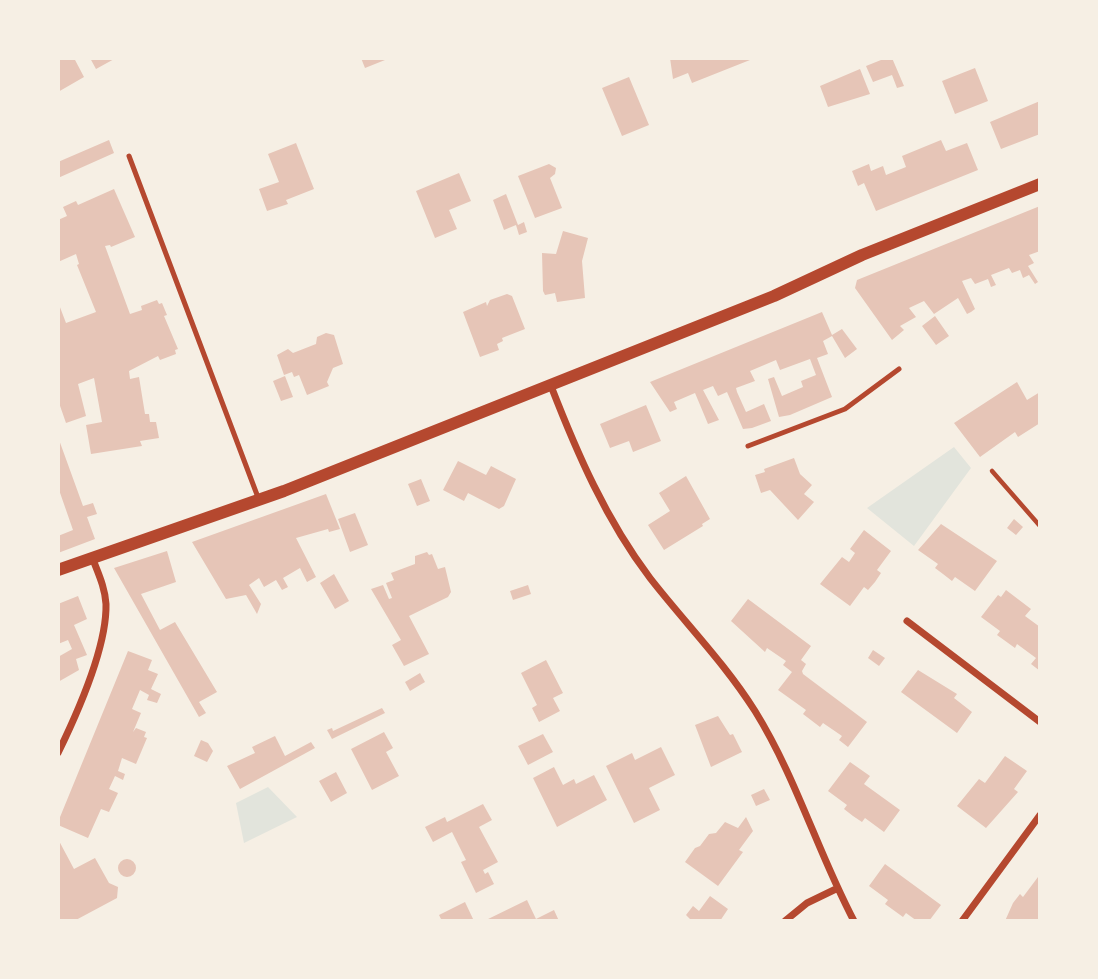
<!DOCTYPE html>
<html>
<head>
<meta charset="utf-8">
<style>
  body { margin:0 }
  #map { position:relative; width:1098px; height:979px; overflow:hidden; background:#f6efe4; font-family:"Space Grotesk",sans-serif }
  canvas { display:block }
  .frame { position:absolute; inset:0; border:60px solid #f6efe4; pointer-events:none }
</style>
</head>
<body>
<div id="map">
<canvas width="1098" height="979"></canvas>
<div class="frame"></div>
</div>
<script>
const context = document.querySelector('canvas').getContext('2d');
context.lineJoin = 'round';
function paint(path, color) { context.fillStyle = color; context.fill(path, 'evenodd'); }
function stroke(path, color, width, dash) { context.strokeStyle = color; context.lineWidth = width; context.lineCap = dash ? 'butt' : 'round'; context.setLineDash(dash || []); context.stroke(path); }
paint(new Path2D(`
  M954,447L971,468L914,546L867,508Z
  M268,787L297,817L244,843L236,803Z`), '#e2e4dc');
paint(new Path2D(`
  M58,58H74L84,77L58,92Z
  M90,58H116L96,69Z
  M361,58H390L365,68Z
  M670,58H755L692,83L688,73L673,79Z
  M886,58H892L904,86L897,88L892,75L873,82L866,66Z
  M975,68L988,101L955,114L942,81Z
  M860,69L870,94L828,107L820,86Z
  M629,77L649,125L622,136L602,88Z
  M1040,101V134L1001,149L990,122Z
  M109,140L114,153L58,178V162Z
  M941,140L946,151L967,143L978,170L876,211L864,183L858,186L852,171L869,164L871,171L883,166L886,175L906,167L902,156Z
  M296,143L314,189L286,200L288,204L267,211L259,189L279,182L268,154Z
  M549,164L556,168L555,174L550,178L562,208L535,218L518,176Z
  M459,173L471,201L449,210L457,229L435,238L416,191Z
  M114,189L135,237L111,247L110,245L105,246L130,314L142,310L141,306L157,300L159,304L162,303L167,315L164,316L178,349L175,350L176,354L160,360L158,356L129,371L130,379L139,377L145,414H149L150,422H156L159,438L140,441L142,446L91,454L86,425L102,422L94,378L78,384L86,416L66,423L58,400V302L66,323L96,312L77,265L79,264L76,254L58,262V220L67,216L63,207L76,201L78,205Z
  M506,194L518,225L524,222L527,232L519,235L516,225L504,230L493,200Z
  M1040,206V251L1029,255L1034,263L1028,266L1038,282L1035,284L1029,275L1023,278L1020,270L1012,273L1009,268L991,275L996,285L991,287L988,279L975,284L971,278L962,281L975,309L971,312L967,314L958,298L934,314L924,301L909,308L916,317L900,326L904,330L892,340L855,288L857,280Z
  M563,231L588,238L582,261L585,298L557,302L555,293L545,295L543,291L542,253L556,254Z
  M507,294L512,296L525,329L502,338L503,341L497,344L499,350L480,357L463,312L486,302L487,306L490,300Z
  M822,312L832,335L842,329L857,349L845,358L832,336L823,341L828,354L817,358L832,397L790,415L779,417L768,379L774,377L782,396L803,387L801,381L816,375L810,359L780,370L776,360L750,371L755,381L736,388L737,392L746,412L764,404L771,421L752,428L743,429L727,392L718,396L713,386L703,390L719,420L708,424L695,393L674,402L677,409L670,412L650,382Z
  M935,316L949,336L936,345L922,326Z
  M326,333L334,335L343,364L333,368L327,382L329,386L307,395L299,375L294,377L292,372L284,375L277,355L288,349L293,353L316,344L317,337Z
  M285,376L293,397L281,401L273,381Z
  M1017,382L1027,400L1040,392V423L1018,437L1015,432L980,457L954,423Z
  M646,405L661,441L633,452L629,441L610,448L600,424Z
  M58,437L83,506L93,503L97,514L87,517L95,539L58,553V536L73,530L58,487Z
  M794,458L800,474L812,485L804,494L814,502L798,520L770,490L761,493L755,475L765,472L764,469Z
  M458,461L486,475L491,466L516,479L504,506L499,509L468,493L464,501L443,490Z
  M686,476L710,519L702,524L703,526L664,550L648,525L670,511L659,493Z
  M421,479L430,501L417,506L408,484Z
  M326,494L340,529L329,532L328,529L296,538L316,577L307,582L300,568L283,578L288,587L282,590L276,580L264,587L259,578L249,585L261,604L257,614L246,595L226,599L192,542Z
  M355,513L368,545L350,552L338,519Z
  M1014,519L1023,527L1016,535L1007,528Z
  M941,524L997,561L975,591L955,577L952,581L943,574L935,568L938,564L918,550Z
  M864,530L891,551L877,570L881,573L875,582L868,590L864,587L850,606L820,584L842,557L849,562L855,553L850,549Z
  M167,551L176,582L141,594L160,630L175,622L217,692L199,702L206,713L199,717L114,568Z
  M427,552L429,555L432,554L438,569L445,567L451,592L448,597L409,616L429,654L404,666L392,645L401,640L371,589L383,585L389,599L392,598L386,583L394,580L391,573L415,564V556Z
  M334,574L349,601L335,609L320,583Z
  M528,585L531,594L513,600L510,591Z
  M1006,590L1031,609L1025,616L1040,627V671L1031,664L1036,658L1017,644L1015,648L997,635L1000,631L981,617L998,595L1001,597Z
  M78,596L87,619L74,625L87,655L76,659L79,670L58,682L60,669L58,657L72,649L68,640L58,644V604Z
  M748,599L811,646L801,660L806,664L802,671L803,674L867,722L848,747L839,740L842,736L823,723L820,727L803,714L806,710L778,690L792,672L783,665L786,661L767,648L765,652L731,621Z
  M873,650L885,658L879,666L868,658Z
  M128,651L152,660L148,670L158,674L151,689L161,694L157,703L147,700L149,695L140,690L132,709L141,713L133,732L136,728L146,732L144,737L147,738L136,764L122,758L118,771L125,774L123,780L115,776L109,789L118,793L109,812L101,809L88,838L58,825V822Z
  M546,660L563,693L553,698L560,711L539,722L532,708L537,705L521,673Z
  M918,670L957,694L954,698L972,712L957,733L901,692Z
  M420,673L425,682L410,691L405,682Z
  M382,708L385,713L332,739L327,730L332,728L333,731Z
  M718,716L730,735L733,734L742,752L711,767L695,725Z
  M384,732L393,748L386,752L399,776L372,790L351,749Z
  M543,734L553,752L528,765L518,746Z
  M275,736L285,756L311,742L315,748L240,789L227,766L255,753L252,747Z
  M201,740L208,743L213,751L207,762L194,756Z
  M661,747L675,775L649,788L660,810L634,823L606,766L632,753L635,760Z
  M1005,756L1027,771L1014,789L1018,792L986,828L957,806L979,779L985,783Z
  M850,762L870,776L864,784L900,810L884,832L865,818L862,822L853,816L844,809L847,805L828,791Z
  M554,767L563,785L574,779L576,784L594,775L607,800L557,827L533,778Z
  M336,772L347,793L331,802L319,781Z
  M764,789L770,800L756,806L751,795Z
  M483,804L492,820L479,827L498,862L483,870L485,874L488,872L494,884L476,893L461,862L466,860L452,832L433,842L425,827L445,817L447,822Z
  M746,817L753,831L739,850L743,852L718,886L685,862L695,848L700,846L709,834L716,833L725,822L738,828Z
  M58,839L74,869L95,858L109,883L118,887L117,898L74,921H58Z
  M118 868a9 9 0 1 1 18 0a9 9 0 1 1-18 0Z
  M885,864L941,905L929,921H917L906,913L903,917L885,904L888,900L869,886Z
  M1038,877L1040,920L1005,921L1013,903L1020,894L1023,897Z
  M710,896L728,909L720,921H692L686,915L693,906L699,911Z
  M527,900L536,919L554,910L559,921H484Z
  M465,902L474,921H442L439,915Z`), '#e6c5b7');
stroke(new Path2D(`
  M992,471L1040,526`), '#b5482f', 4.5);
stroke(new Path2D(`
  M129,156L259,500
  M748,446L845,409L899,369`), '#b5482f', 5);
stroke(new Path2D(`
  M551,386C577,453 606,520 650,578C685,623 724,662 755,711C796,777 818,853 854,921
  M907,621L1040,722
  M58,753C77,714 107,648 106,604C105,587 98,573 92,557
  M785,921L807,903L838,888
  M962,921L1040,815`), '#b5482f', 7);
stroke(new Path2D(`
  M58,570L284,491L774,296L862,255L1040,184`), '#b5482f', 12);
</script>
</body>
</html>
